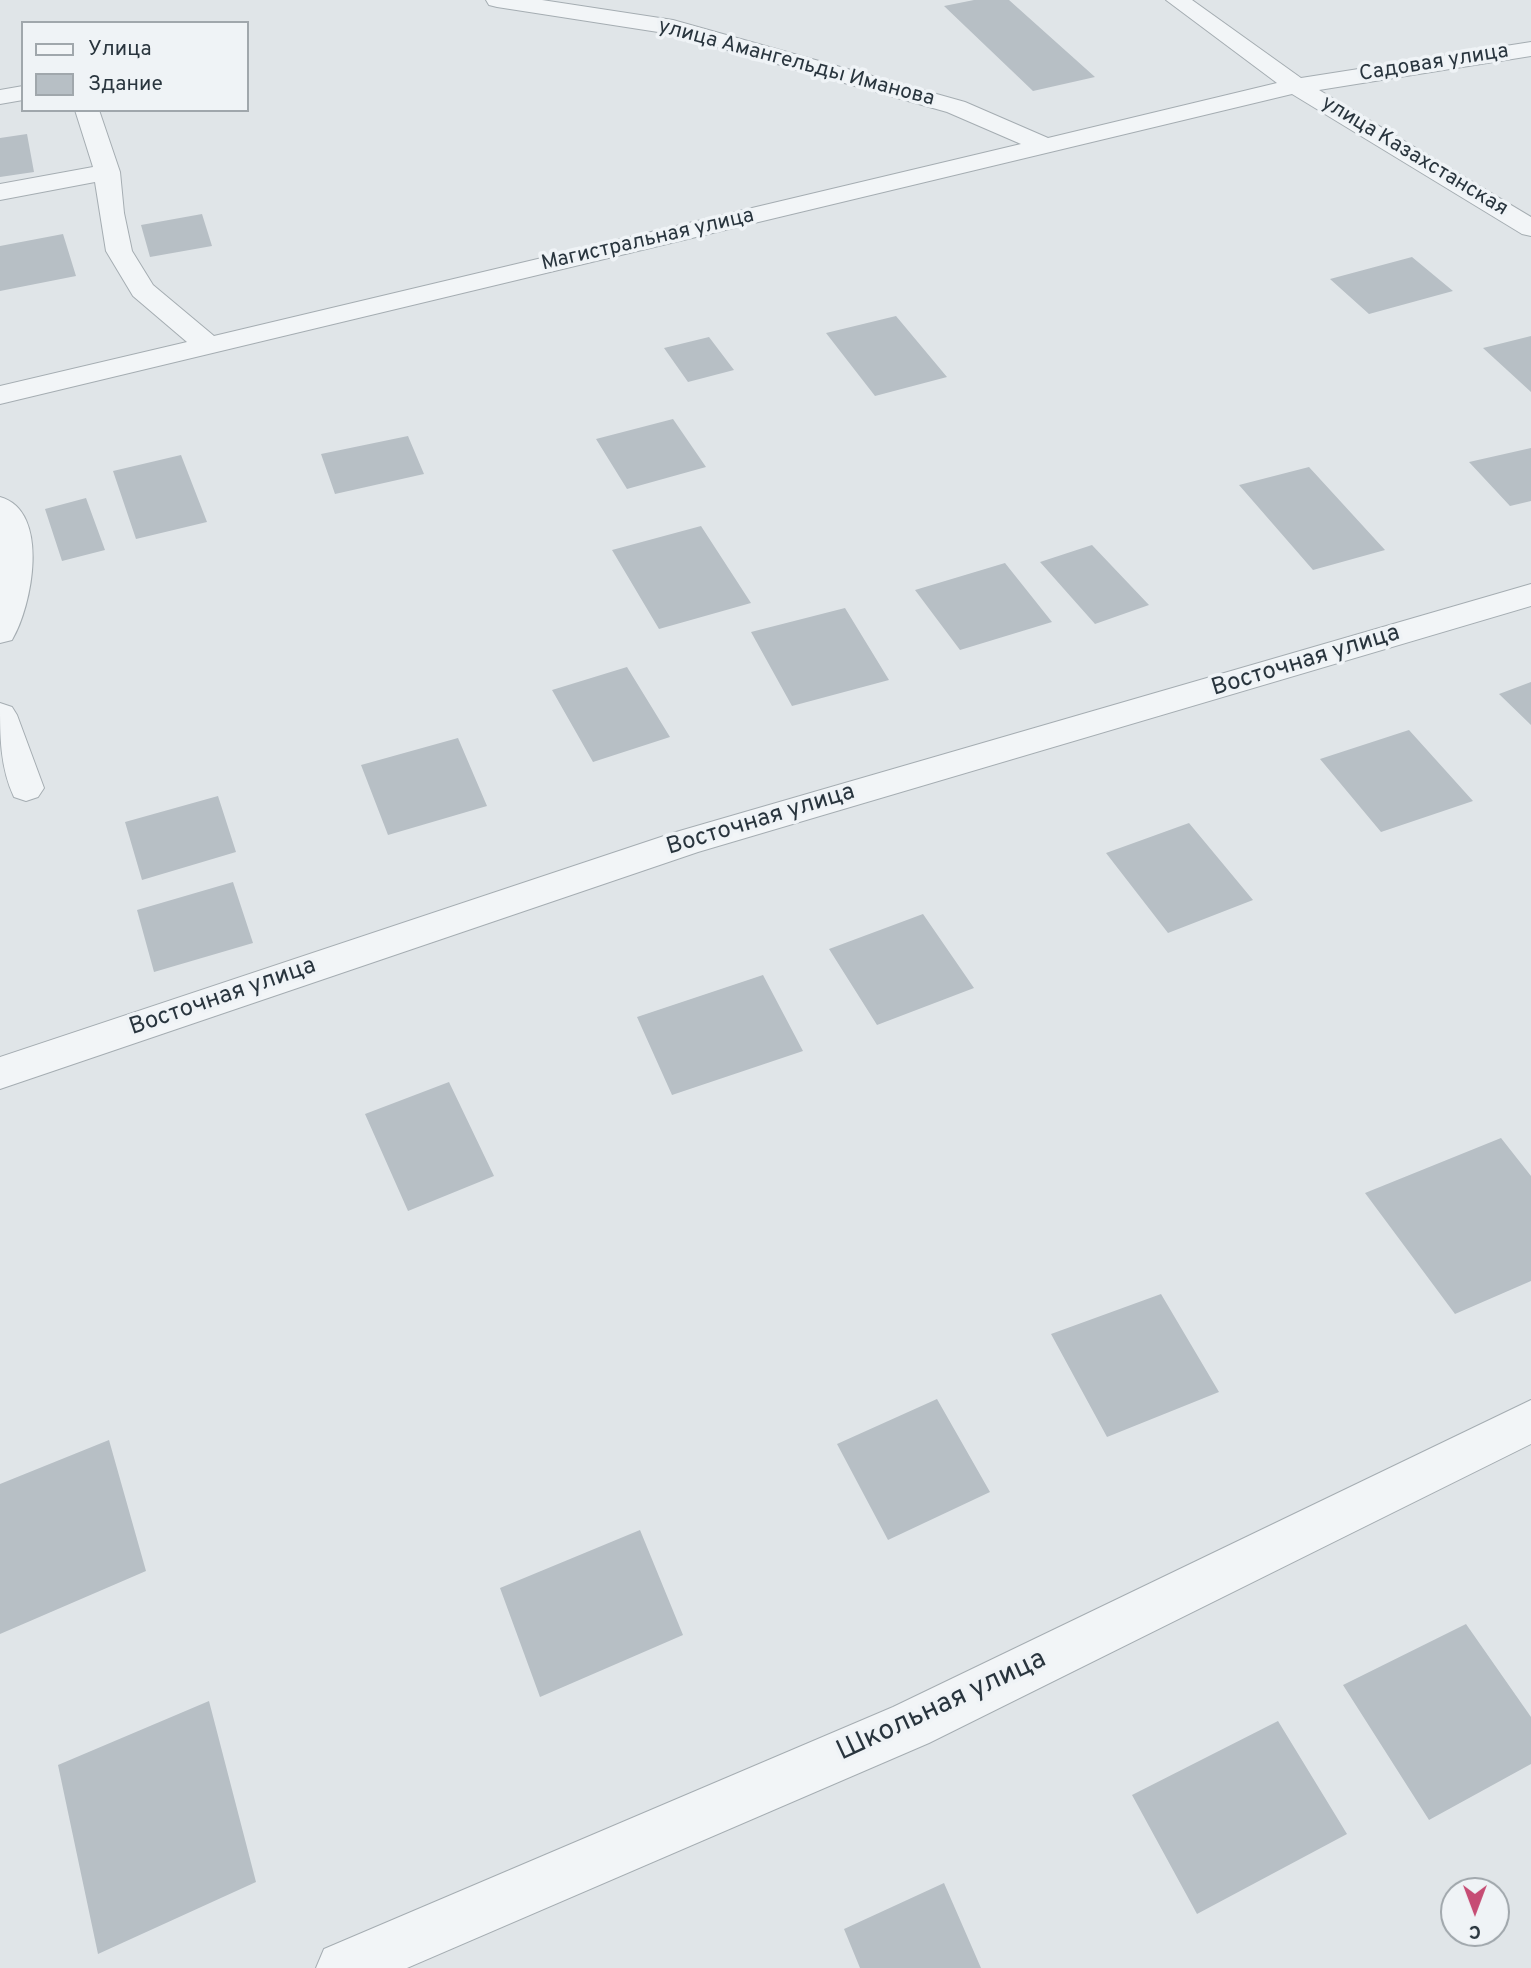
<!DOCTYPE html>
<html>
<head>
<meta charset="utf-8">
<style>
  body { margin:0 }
  #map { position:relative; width:1531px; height:1968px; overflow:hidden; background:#e0e5e8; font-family:Overpass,sans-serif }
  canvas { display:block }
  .legend { position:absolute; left:21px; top:21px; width:228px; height:91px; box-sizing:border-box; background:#eff3f6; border:2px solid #a0a7ac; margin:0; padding:9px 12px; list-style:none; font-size:21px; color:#29353e }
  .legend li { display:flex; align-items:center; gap:14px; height:35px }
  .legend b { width:35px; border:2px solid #a0a7ac }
  .north { position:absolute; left:1440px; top:1877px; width:70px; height:70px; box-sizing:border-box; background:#eff3f6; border:2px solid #a0a7ac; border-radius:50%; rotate:180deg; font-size:19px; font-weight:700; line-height:28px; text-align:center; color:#29353e }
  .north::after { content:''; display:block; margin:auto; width:24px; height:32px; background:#c64c74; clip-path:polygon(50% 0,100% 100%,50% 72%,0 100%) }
</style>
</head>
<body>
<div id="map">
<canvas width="1531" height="1968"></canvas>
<ul class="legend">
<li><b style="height:9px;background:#f2f5f7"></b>Улица</li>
<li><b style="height:19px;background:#b7bfc5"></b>Здание</li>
</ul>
<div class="north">С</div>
</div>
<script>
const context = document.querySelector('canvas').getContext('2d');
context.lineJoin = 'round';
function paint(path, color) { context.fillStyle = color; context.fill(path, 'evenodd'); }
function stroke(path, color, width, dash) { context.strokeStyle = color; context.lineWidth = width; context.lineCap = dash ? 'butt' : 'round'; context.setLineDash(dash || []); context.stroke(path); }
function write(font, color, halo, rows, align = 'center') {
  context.font = font + ' Overpass,sans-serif'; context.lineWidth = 7; context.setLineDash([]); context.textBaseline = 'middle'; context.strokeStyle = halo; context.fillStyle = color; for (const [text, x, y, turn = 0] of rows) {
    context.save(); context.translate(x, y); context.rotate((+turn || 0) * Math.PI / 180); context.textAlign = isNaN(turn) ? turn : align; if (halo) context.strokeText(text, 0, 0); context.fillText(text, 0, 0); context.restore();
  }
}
paint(new Path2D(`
  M974,0H1009L1095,77L1033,91L944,6Z
  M27,134L34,172L0,177V138Z
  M202,214L212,246L150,257L141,225Z
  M63,234L76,276L0,291V246Z
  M1412,257L1453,291L1369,314L1330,279Z
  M896,316L947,377L875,396L826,333Z
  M1531,336V392L1483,348Z
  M709,337L734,370L688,382L664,348Z
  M673,419L706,467L627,489L596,439Z
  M408,436L424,474L335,494L321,454Z
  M1531,448V501L1510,506L1469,462Z
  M181,455L207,522L136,539L113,471Z
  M1309,467L1385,550L1313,570L1239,485Z
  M86,498L105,550L62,561L45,509Z
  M701,526L751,603L659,629L612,550Z
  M1092,545L1149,605L1095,624L1040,562Z
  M1005,563L1052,622L960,650L915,590Z
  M845,608L889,680L792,706L751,632Z
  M627,667L670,737L593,762L552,690Z
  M1531,682V725L1499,694Z
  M1409,730L1473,801L1381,832L1320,759Z
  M458,738L487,806L388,835L361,765Z
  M218,796L236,852L142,880L125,822Z
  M1189,823L1253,900L1168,933L1106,853Z
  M233,882L253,943L154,972L137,910Z
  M923,914L974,988L877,1025L829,949Z
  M763,975L803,1051L672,1095L637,1017Z
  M449,1082L494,1176L408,1211L365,1114Z
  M1501,1138L1531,1176V1281L1455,1314L1365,1193Z
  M1161,1294L1219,1392L1107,1437L1051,1334Z
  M937,1399L990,1492L888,1540L837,1444Z
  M109,1440L146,1571L0,1634V1484Z
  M640,1530L683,1635L540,1697L500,1588Z
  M1466,1624L1531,1717V1764L1429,1820L1343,1685Z
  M209,1701L256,1882L98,1954L58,1765Z
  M1278,1721L1347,1834L1197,1914L1132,1795Z
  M944,1883L981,1968H860L844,1929Z`), '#b7bfc5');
const street = new Path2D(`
  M486,0H542L673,20L965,102L1048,138L1277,83L1166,0H1192L1301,78L1531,42V56L1319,90L1531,217V236L1522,234L1292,94L0,404V386L187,342L133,296L106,251L95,182L0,200V184L93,167L75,110H99L120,172L124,213L132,251L153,285L214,336L1021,144L947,112L671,34L497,7L489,5Z
  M23,86V100L0,104V90Z
  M0,497C51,511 32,607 12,640L0,643Z
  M1531,584V606L698,852L0,1089V1057L676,832Z
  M0,703L12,707L17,715L44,788L38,797L26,801L14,797C0,767 0,736 0,703Z
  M1531,1400V1444L929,1743L407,1968H316L324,1949L893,1707Z`);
stroke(street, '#a5adb2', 2);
paint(street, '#f2f5f7');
write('21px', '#29353e', '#eff3f6', [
  ["улица Амангельды Иманова",796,64,15],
  ["Садовая улица",1434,64,-9],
  ["улица Казахстанская",1414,157,31],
  ["Магистральная улица",648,241,-13]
]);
write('24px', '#29353e', '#eff3f6', [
  ["Восточная улица",1306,662,-17],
  ["Восточная улица",761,821,-17],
  ["Восточная улица",223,998,-19]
]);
write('28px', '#29353e', '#eff3f6', [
  ["Школьная улица",942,1707,-25]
]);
</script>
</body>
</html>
